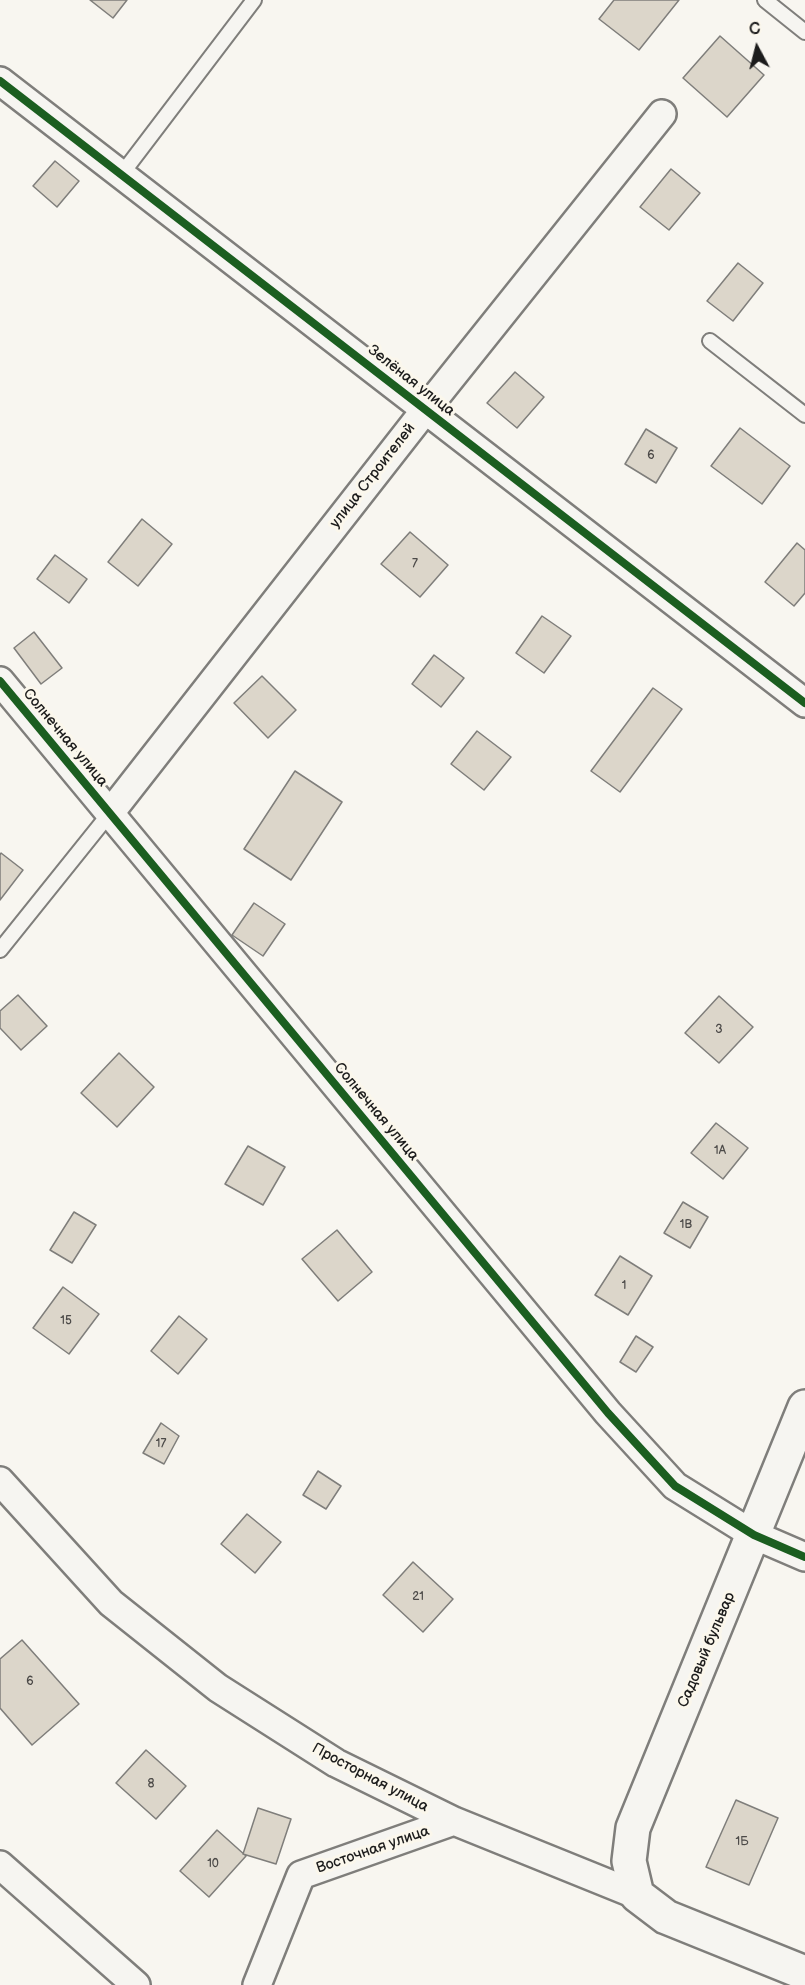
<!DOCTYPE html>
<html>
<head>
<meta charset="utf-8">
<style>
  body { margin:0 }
  #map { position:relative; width:805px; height:1985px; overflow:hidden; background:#f8f6f0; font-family:"Balsamiq Sans",sans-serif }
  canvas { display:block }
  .north { position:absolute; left:727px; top:18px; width:60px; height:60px; -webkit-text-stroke:4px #fbf7ec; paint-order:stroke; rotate:353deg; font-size:16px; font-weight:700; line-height:24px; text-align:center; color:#1c1c1c }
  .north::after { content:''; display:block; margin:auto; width:21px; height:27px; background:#1c1c1c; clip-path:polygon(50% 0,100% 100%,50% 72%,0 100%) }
</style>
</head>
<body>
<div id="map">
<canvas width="805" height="1985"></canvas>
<div class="north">С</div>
</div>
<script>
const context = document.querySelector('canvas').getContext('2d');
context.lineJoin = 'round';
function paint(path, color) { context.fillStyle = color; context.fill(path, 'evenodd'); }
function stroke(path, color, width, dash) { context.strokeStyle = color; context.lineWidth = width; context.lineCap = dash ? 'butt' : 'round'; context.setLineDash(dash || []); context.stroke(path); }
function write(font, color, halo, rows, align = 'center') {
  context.font = font + ' "Balsamiq Sans",sans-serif'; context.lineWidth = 6; context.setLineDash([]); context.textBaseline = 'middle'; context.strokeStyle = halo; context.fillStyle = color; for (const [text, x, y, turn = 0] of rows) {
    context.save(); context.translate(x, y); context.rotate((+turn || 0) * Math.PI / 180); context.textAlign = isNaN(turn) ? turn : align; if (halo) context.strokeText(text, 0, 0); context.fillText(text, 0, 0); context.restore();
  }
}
const building = new Path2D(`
  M90,0H127L113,18Z
  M614,0H679L639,50L599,19Z
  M720,36L764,75L727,117L683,78Z
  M55,161L79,181L57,207L33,186Z
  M671,169L700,193L669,230L640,207Z
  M738,263L763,283L733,321L707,301Z
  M515,372L544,397L517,428L487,403Z
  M740,428L790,466L762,504L711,466Z
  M646,429L677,448L656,483L625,464Z
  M142,519L172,544L138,586L108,562Z
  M410,532L448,565L420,597L381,564Z
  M797,543L805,550V593L794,606L765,582Z
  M55,555L87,579L69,603L37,579Z
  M542,616L571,636L544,673L516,653Z
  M34,632L62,668L41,684L14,648Z
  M434,655L464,678L441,707L412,684Z
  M262,676L296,710L268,738L234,703Z
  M653,688L682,709L620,792L591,771Z
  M477,731L511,757L484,790L451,764Z
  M295,771L342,802L291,880L244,849Z
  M1,853L23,870L0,900V855Z
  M254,903L285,924L263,956L232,935Z
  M18,995L47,1026L21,1050L0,1028V1011Z
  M719,996L753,1027L719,1063L685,1033Z
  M119,1053L154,1087L117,1127L81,1093Z
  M716,1123L748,1148L723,1179L691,1153Z
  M248,1146L285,1167L263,1205L225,1184Z
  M683,1202L708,1217L690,1248L664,1233Z
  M74,1212L96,1225L72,1263L50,1250Z
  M337,1230L372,1272L338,1301L302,1259Z
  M620,1256L652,1276L628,1315L595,1295Z
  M63,1287L99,1314L69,1354L33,1328Z
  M179,1316L207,1339L178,1374L151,1351Z
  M636,1336L653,1347L636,1372L620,1362Z
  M161,1423L179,1436L164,1464L143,1453Z
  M318,1471L341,1486L326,1509L303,1495Z
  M247,1514L281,1542L255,1573L221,1544Z
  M413,1562L453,1599L423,1632L383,1595Z
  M22,1640L79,1704L32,1745L0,1708V1659Z
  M146,1750L186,1786L156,1819L116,1783Z
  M736,1800L778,1818L749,1885L706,1867Z
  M258,1808L291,1819L276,1864L243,1854Z
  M217,1830L246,1856L209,1897L180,1871Z`);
paint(building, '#dcd6ca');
stroke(building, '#7f7e7b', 1.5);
const lane = new Path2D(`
  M765,0L805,32
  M121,175L254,0
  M710,341L805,415
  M0,950L110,813`);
const street = new Path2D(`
  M0,81L805,703
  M0,681L608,1413L675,1486L754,1535L805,1557
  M110,813L426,409L662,114
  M0,1481L111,1603L218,1688L336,1763L454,1821L637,1895
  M0,1865L136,1985
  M257,1985L301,1875L454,1821`);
const secondary = new Path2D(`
  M805,1407L633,1828L629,1861L637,1895L666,1917L805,1973`);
stroke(lane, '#7f7e7b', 18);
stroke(street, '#7f7e7b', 32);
stroke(secondary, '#7f7e7b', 38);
stroke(lane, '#f6f5f1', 14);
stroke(street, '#f6f5f1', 27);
stroke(secondary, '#f6f5f1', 33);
stroke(new Path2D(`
  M0,81L805,703
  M0,681L608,1413L675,1486L754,1535L805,1557`), '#1b5e20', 8);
write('12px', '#4c4a48', null, [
  ["6",651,456],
  ["7",415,564],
  ["3",719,1030],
  ["1А",720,1151],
  ["1В",686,1225],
  ["1",624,1286],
  ["15",66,1321],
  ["17",161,1444],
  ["21",418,1597],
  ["6",30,1682],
  ["8",151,1784],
  ["1Б",742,1842],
  ["10",213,1864]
]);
write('15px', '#1c1c1c', '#fbf7ec', [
  ["Зелёная улица",411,381,38],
  ["улица Строителей",373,476,-52],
  ["Солнечная улица",65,738,50],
  ["Солнечная улица",376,1112,50],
  ["Садовый бульвар",707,1650,-67],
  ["Просторная улица",370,1778,28],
  ["Восточная улица",373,1850,-19]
]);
</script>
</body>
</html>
